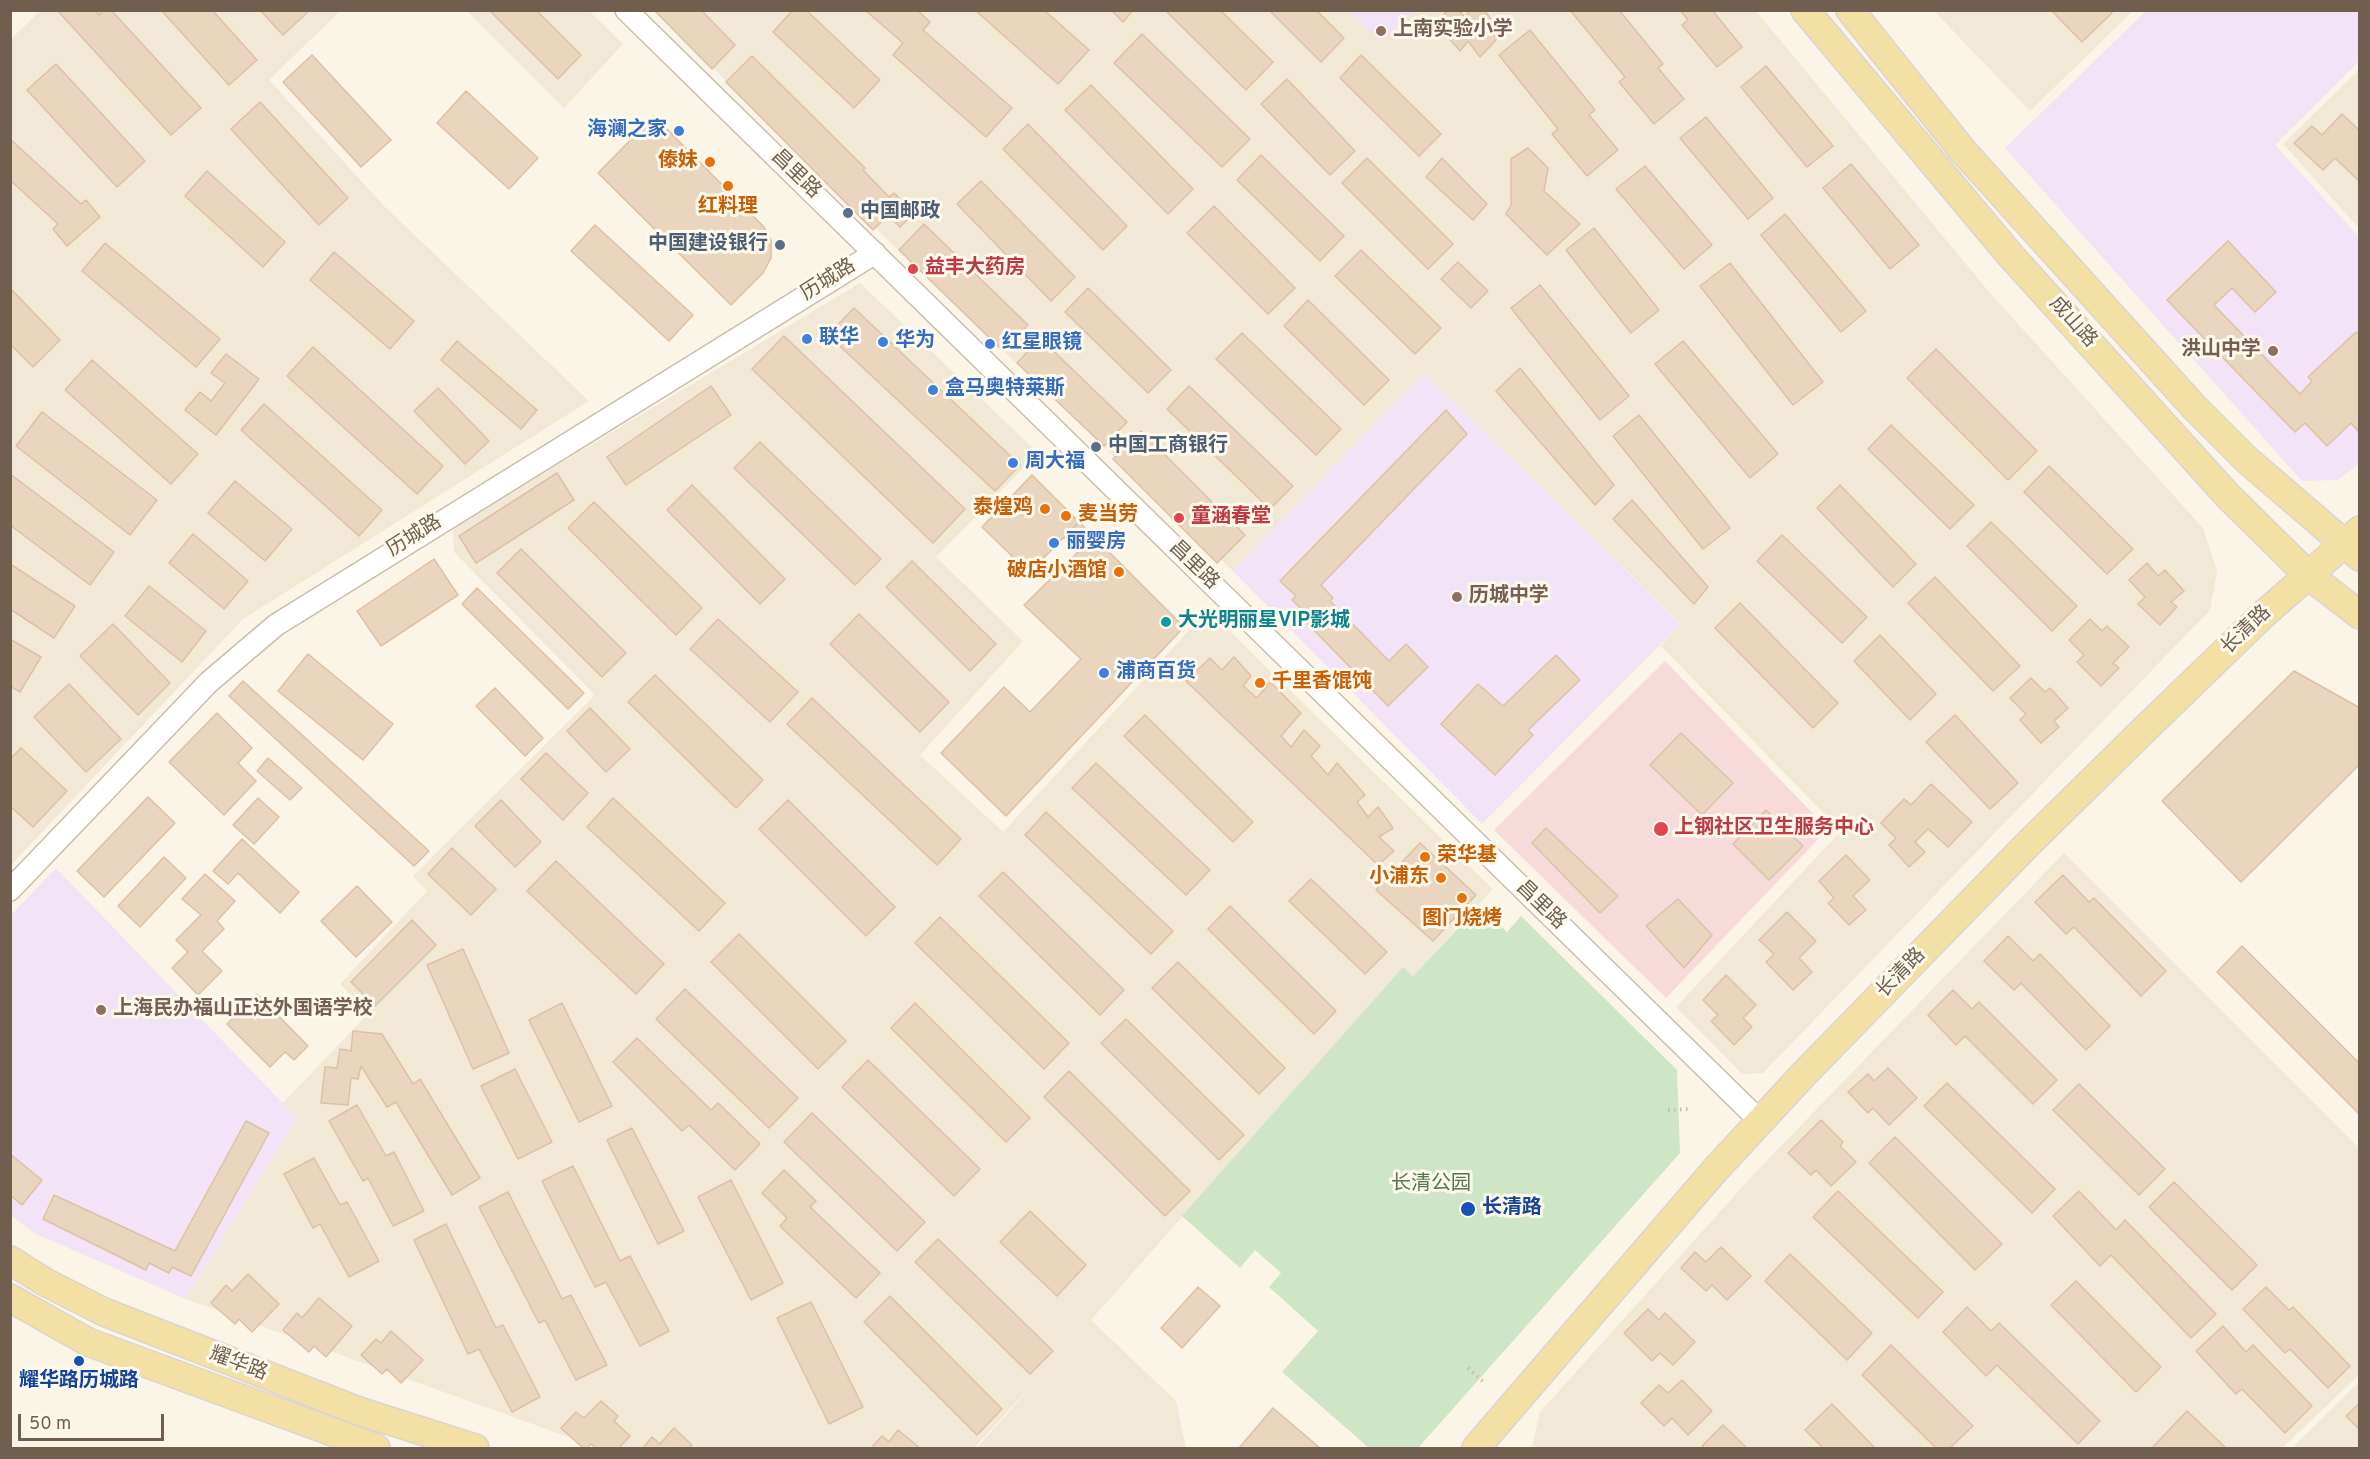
<!DOCTYPE html>
<html>
<head>
<meta charset="utf-8">
<style>
  body { margin:0 }
  #map { position:relative; width:2370px; height:1459px; overflow:hidden; background:#faf5e6; font-family:Overpass,sans-serif }
  canvas { display:block }
  .frame { position:absolute; inset:0; border:12px solid #705f4e; pointer-events:none }
  .scale { position:absolute; left:18px; top:1414px; width:146px; height:27px; box-sizing:border-box; border:3px solid #705f4e; border-top:0; padding-left:8px; font-size:18px; line-height:21px; white-space:nowrap; color:#705f4e; -webkit-text-stroke:4px #fdf9ec; paint-order:stroke }
</style>
</head>
<body>
<div id="map">
<canvas width="2370" height="1459"></canvas>
<div class="frame"></div>
<div class="scale">50 m</div>
</div>
<script>
const context = document.querySelector('canvas').getContext('2d');
context.lineJoin = 'round';
function paint(path, color) { context.fillStyle = color; context.fill(path, 'evenodd'); }
function stroke(path, color, width, dash) { context.strokeStyle = color; context.lineWidth = width; context.lineCap = dash ? 'butt' : 'round'; context.setLineDash(dash || []); context.stroke(path); }
function write(font, color, halo, rows, align = 'center') {
  context.font = font + ' Overpass,"Noto Sans SC",sans-serif'; context.lineWidth = 6; context.setLineDash([]); context.textBaseline = 'middle'; context.strokeStyle = halo; context.fillStyle = color; for (const [text, x, y, turn = 0] of rows) {
    context.save(); context.translate(x, y); context.rotate((+turn || 0) * Math.PI / 180); context.textAlign = isNaN(turn) ? turn : align; if (halo) context.strokeText(text, 0, 0); context.fillText(text, 0, 0); context.restore();
  }
}
paint(new Path2D(`
  M1348,10L1382,42L1414,11H1756L1990,293L2203,528L2217,571L2210,610L1763,1073L1742,1074L1676,1007L1841,831L1661,646L1681,623L1424,374L1233,571L891,243L655,11Z
  M40,11H340L269,80L384,206L589,401L243,619L11,865V39Z
  M467,11H589L623,44L564,108Z
  M1934,11H2133L2030,111Z
  M2359,70V228L2283,144Z
  M860,283L1038,453L936,557L1023,641L920,755L1003,832L1208,610L1493,889L1413,976L1403,967L1091,1320L1176,1401L1186,1448H977L1048,1368L974,1448H599L186,1299L297,1118L283,1103L369,1013L340,984L427,891L413,876L595,695L454,552L453,528Z
  M2064,853L2359,1148V1375L2282,1448H1534L1532,1447L1540,1412L1753,1175Z
  M2359,1382V1448H2292Z`), '#f1e8d5');
paint(new Path2D(`
  M1348,11H1414L1382,42Z
  M2146,11H2359V61L2275,145L2359,237V464L2338,480L2302,481L2005,148Z
  M1424,373L1681,624L1482,824L1233,571Z
  M56,868L297,1118L186,1299L36,1234L11,1216L10,916Z`), '#f2e3f6');
paint(new Path2D(`
  M1665,661L1828,829L1666,998L1494,830Z`), '#f7dbda');
paint(new Path2D(`
  M1480,905L1507,932L1521,916L1677,1070L1680,1153L1418,1448H1369L1282,1372L1318,1331L1269,1287L1281,1273L1255,1250L1240,1268L1182,1216L1403,967L1413,976Z`), '#cfe6c6');
const building = new Path2D(`
  M57,10H95L99,15L104,10H111L201,108L171,135Z
  M161,10H212L257,60L229,85Z
  M260,10H310L283,35Z
  M489,10H536L581,55L558,79Z
  M654,10H701L735,45L712,69Z
  M793,10H806L880,80L854,108L773,32Z
  M865,10H917L930,22L923,30L1012,108L986,137L893,55L903,43Z
  M975,10H1044L1089,50L1058,84Z
  M1111,10H1133L1123,22Z
  M1165,10H1220L1273,62L1246,90Z
  M1269,10H1316L1344,38L1321,62Z
  M1448,10H1458L1465,17L1471,10H1484L1493,22L1487,30L1498,38L1480,57L1468,41L1460,51L1436,23Z
  M1570,10H1619L1663,64L1658,68L1684,99L1654,124L1619,82L1625,77Z
  M1680,10H1712L1742,47L1717,67L1682,25L1688,20Z
  M2051,10H2110L2112,13L2082,42Z
  M1530,30L1595,110L1589,115L1618,150L1587,176L1552,134L1558,129L1499,55Z
  M1142,34L1250,139L1222,167L1114,63Z
  M312,55L391,140L361,167L283,82Z
  M1361,55L1441,134L1419,156L1340,78Z
  M752,56L865,168L863,170L889,197L894,193L914,213L900,227L888,215L873,230L726,82Z
  M56,64L145,161L117,187L27,90Z
  M1766,66L1833,146L1807,167L1741,87Z
  M1287,79L1355,151L1330,175L1261,104Z
  M1091,85L1193,189L1168,214L1065,110Z
  M466,91L538,158L509,189L437,123Z
  M260,102L348,198L319,225L231,129Z
  M2342,114L2360,131V182L2335,158L2323,170L2294,143L2312,126L2322,135Z
  M654,116L764,227L771,240V258L763,273L731,305L598,173Z
  M1706,117L1773,198L1748,219L1680,138Z
  M1028,124L1127,226L1103,250L1003,149Z
  M10,139L81,204L86,200L100,217L67,246L53,229L58,224L10,180Z
  M1528,148L1548,168L1544,191L1580,224L1547,255L1506,214L1511,205V159Z
  M1261,155L1344,236L1320,261L1237,180Z
  M1367,158L1453,244L1428,269L1342,183Z
  M1442,158L1487,204L1473,220L1426,177Z
  M1851,164L1919,245L1890,269L1823,188Z
  M1645,166L1712,245L1684,269L1616,189Z
  M207,171L285,242L263,267L185,196Z
  M981,181L1075,277L1051,301L957,204Z
  M1214,206L1295,288L1268,314L1187,233Z
  M1785,214L1866,311L1841,332L1761,235Z
  M924,224L1028,325L1003,351L899,250Z
  M595,225L693,315L669,341L571,251Z
  M1594,228L1659,310L1631,333L1566,250Z
  M2228,241L2276,292L2255,312L2232,288L2214,305L2300,394L2312,381L2308,377L2356,332L2360,335L2359,432L2351,423L2327,446L2305,423L2295,432L2167,300Z
  M105,243L220,339L196,367L82,271Z
  M1361,250L1441,328L1415,354L1335,276Z
  M334,252L414,321L390,349L310,280Z
  M1458,262L1488,291L1471,308L1441,279Z
  M1730,263L1823,382L1793,405L1700,286Z
  M1540,285L1629,396L1600,420L1511,308Z
  M10,288L60,340L33,367L10,344Z
  M1088,288L1171,370L1148,393L1065,312Z
  M1308,300L1389,380L1364,405L1284,326Z
  M854,308L1020,465L995,491L828,335Z
  M1242,333L1341,429L1316,455L1216,359Z
  M784,336L965,509L933,543L752,369Z
  M1040,338L1127,422L1104,446L1017,363Z
  M457,341L537,410L521,429L441,360Z
  M1683,341L1778,454L1750,478L1655,364Z
  M313,347L443,466L417,494L287,376Z
  M1936,349L2037,451L2008,480L1907,378Z
  M226,354L259,379L216,435L185,410L200,392L211,401L225,383L211,373Z
  M92,360L198,454L171,484L65,390Z
  M1520,368L1614,485L1595,505L1496,391Z
  M711,386L731,415L626,485L607,457Z
  M1189,386L1293,486L1270,509L1167,409Z
  M438,388L489,441L465,464L414,411Z
  M264,404L382,510L359,536L241,430Z
  M1446,410L1467,434L1321,585L1333,598L1330,601L1389,661L1406,644L1428,667L1388,706L1304,620L1309,616L1292,600L1296,596L1280,581Z
  M42,412L157,500L130,535L16,446Z
  M1639,415L1730,528L1703,549L1613,436Z
  M1891,425L1974,505L1950,529L1868,449Z
  M1141,431L1245,535L1217,563L1113,459Z
  M760,442L881,559L855,585L734,468Z
  M2049,466L2133,549L2107,574L2024,492Z
  M557,473L574,500L476,563L459,536Z
  M10,474L114,552L90,585L10,525Z
  M1032,475L1079,522L1024,578L1007,562L1012,556L982,527Z
  M235,481L292,529L265,561L208,513Z
  M692,485L785,579L760,604L667,510Z
  M1840,485L1916,564L1893,587L1817,508Z
  M1632,500L1708,587L1694,604L1613,519Z
  M594,502L702,608L676,635L568,528Z
  M1079,522L1184,627L1006,816L941,753L1004,687L1030,712L1081,659L1024,605L1079,551L1064,537Z
  M1991,522L2077,606L2052,631L1967,546Z
  M193,534L248,581L224,609L169,563Z
  M1782,535L1867,617L1842,643L1757,561Z
  M521,549L626,653L602,677L497,573Z
  M434,559L458,595L381,646L357,611Z
  M912,561L996,644L970,671L886,587Z
  M2147,563L2158,576L2165,570L2184,591L2171,602L2177,607L2160,625L2138,604L2145,597L2129,580Z
  M10,564L75,606L54,638L10,609Z
  M1935,577L2020,666L1993,691L1908,603Z
  M149,586L206,631L182,662L125,616Z
  M477,588L584,693L568,709L462,604Z
  M1740,603L1838,703L1813,728L1715,628Z
  M859,614L949,702L920,732L830,644Z
  M718,619L798,692L770,722L690,649Z
  M2090,619L2102,631L2107,626L2129,647L2113,663L2119,668L2101,686L2077,662L2084,655L2069,640Z
  M113,624L170,683L138,715L80,656Z
  M1880,635L1936,694L1910,720L1854,661Z
  M10,639L41,657L20,692L10,686Z
  M308,654L393,724L363,760L278,691Z
  M1556,655L1580,680L1528,730L1533,735L1495,775L1441,724L1478,684L1503,706Z
  M1234,657L1251,676L1243,686L1257,698L1270,682L1301,713L1281,736L1291,747L1304,730L1320,746L1311,756L1328,775L1337,763L1365,795L1357,802L1368,817L1378,807L1393,828L1379,837L1394,851L1378,865L1186,681L1210,658L1222,670Z
  M2294,671L2360,708V764L2241,882L2162,801Z
  M655,675L763,780L736,808L628,702Z
  M2031,678L2045,692L2050,688L2068,708L2054,721L2059,727L2041,743L2020,720L2026,714L2010,698Z
  M243,681L429,851L414,866L229,696Z
  M69,684L121,739L86,772L34,717Z
  M495,688L543,738L525,756L476,706Z
  M812,698L961,839L937,865L787,724Z
  M590,708L630,749L606,772L567,731Z
  M217,713L252,748L238,763L256,781L224,815L169,762Z
  M1145,715L1253,822L1233,842L1124,736Z
  M1955,715L2018,783L1990,809L1926,742Z
  M1681,733L1733,783L1702,815L1650,765Z
  M21,748L67,791L33,827L10,806V759Z
  M546,753L588,793L563,820L521,779Z
  M268,758L302,788L290,800L257,771Z
  M1096,763L1210,870L1186,895L1072,788Z
  M1931,784L1972,822L1948,847L1928,829L1915,842L1925,852L1909,867L1889,845L1896,838L1881,823L1904,799L1911,805Z
  M148,797L175,823L104,897L77,871Z
  M258,798L279,817L254,844L233,825Z
  M613,798L725,903L699,931L587,827Z
  M501,800L541,842L515,867L475,826Z
  M788,800L895,907L866,936L759,829Z
  M1766,810L1803,846L1769,880L1733,844Z
  M1046,812L1173,931L1151,954L1025,835Z
  M1546,828L1618,896L1600,913L1532,843Z
  M242,839L299,892L280,913L238,873L228,884L213,871Z
  M1420,843L1476,895L1433,941L1376,890Z
  M452,848L496,889L471,915L428,874Z
  M1846,855L1870,880L1853,896L1866,910L1849,925L1828,903L1834,898L1819,881Z
  M164,857L186,878L140,927L118,906Z
  M556,861L664,964L636,994L527,891Z
  M1003,872L1124,990L1100,1015L979,896Z
  M205,874L235,901L217,921L224,929L202,951L222,971L198,995L172,968L188,952L176,940L201,915L182,899Z
  M2063,875L2089,902L2094,898L2166,971L2141,996L2074,927L2066,934L2035,902Z
  M1311,879L1387,952L1365,974L1289,901Z
  M357,886L392,922L356,957L321,921Z
  M1678,899L1712,935L1684,968L1646,926Z
  M1230,906L1336,1011L1314,1034L1208,929Z
  M1787,912L1816,941L1799,958L1812,972L1793,990L1766,962L1774,954L1759,940Z
  M940,917L1069,1043L1044,1069L915,943Z
  M412,920L436,945L375,1006L351,982Z
  M739,934L846,1041L818,1069L711,962Z
  M2008,936L2033,961L2040,954L2110,1026L2086,1050L2021,983L2014,990L1984,961Z
  M2242,946L2360,1064V1115L2217,972Z
  M463,949L509,1053L473,1069L427,965Z
  M1178,962L1285,1068L1259,1094L1152,988Z
  M1726,975L1756,1005L1743,1018L1752,1027L1734,1045L1711,1021L1718,1015L1703,1000Z
  M685,989L798,1098L769,1128L656,1019Z
  M1953,990L1972,1009L1979,1002L2057,1080L2033,1104L1965,1036L1956,1045L1928,1015Z
  M257,994L308,1046L294,1060L285,1052L270,1067L227,1024Z
  M562,1003L612,1106L579,1122L529,1020Z
  M915,1003L1030,1118L1006,1142L891,1028Z
  M1126,1019L1244,1135L1219,1160L1101,1043Z
  M353,1031L382,1034L413,1084L420,1079L480,1178L452,1195L396,1102L387,1107L361,1066L358,1079L351,1078L348,1105L321,1103L325,1067L337,1068L340,1049L351,1051Z
  M637,1038L711,1110L718,1103L760,1144L735,1170L689,1125L682,1131L613,1062Z
  M868,1060L980,1169L954,1196L842,1087Z
  M1888,1068L1917,1098L1889,1125L1873,1108L1868,1113L1848,1092L1868,1074L1874,1081Z
  M515,1069L552,1142L518,1159L481,1086Z
  M1069,1071L1190,1191L1165,1216L1044,1097Z
  M1947,1083L2055,1189L2032,1213L1924,1106Z
  M2079,1084L2165,1169L2139,1195L2053,1110Z
  M357,1105L386,1156L394,1152L424,1211L393,1226L368,1178L363,1181L329,1121Z
  M812,1113L925,1222L897,1251L784,1142Z
  M1821,1120L1843,1142L1840,1146L1856,1162L1831,1186L1816,1170L1811,1175L1788,1153Z
  M246,1121L269,1133L191,1276L172,1267L169,1273L149,1263L146,1270L43,1219L54,1195L175,1251Z
  M632,1128L684,1231L658,1244L607,1140Z
  M1895,1137L2002,1244L1975,1270L1869,1163Z
  M10,1154L42,1180L22,1205L10,1195Z
  M314,1158L340,1205L347,1202L379,1261L349,1277L320,1224L313,1228L284,1174Z
  M573,1166L620,1261L630,1256L669,1331L640,1346L606,1282L595,1287L542,1181Z
  M784,1170L816,1201L810,1207L880,1273L856,1298L780,1226L787,1218L762,1193Z
  M731,1180L783,1283L751,1300L698,1197Z
  M2174,1182L2257,1265L2232,1290L2149,1207Z
  M1838,1191L1943,1292L1918,1318L1813,1217Z
  M2079,1191L2116,1230L2125,1220L2216,1314L2191,1338L2111,1255L2100,1266L2053,1216Z
  M508,1192L562,1299L571,1295L607,1365L576,1380L545,1320L539,1323L479,1207Z
  M1030,1211L1086,1265L1057,1296L1000,1242Z
  M446,1224L496,1328L503,1325L540,1397L512,1412L479,1349L468,1354L414,1240Z
  M938,1239L1053,1351L1030,1374L915,1262Z
  M1721,1247L1751,1276L1727,1300L1712,1285L1706,1291L1681,1268L1695,1252L1706,1262Z
  M1790,1254L1872,1333L1847,1360L1765,1281Z
  M248,1274L279,1304L252,1332L239,1319L235,1324L211,1303L226,1285L232,1291Z
  M2076,1281L2161,1367L2136,1392L2051,1305Z
  M1198,1287L1220,1306L1182,1348L1161,1328Z
  M2266,1287L2289,1310L2293,1307L2350,1366L2328,1388L2290,1349L2285,1353L2243,1309Z
  M890,1296L1002,1409L977,1435L864,1322Z
  M319,1298L352,1326L326,1357L314,1346L309,1352L283,1330L297,1313L302,1318Z
  M811,1302L863,1407L829,1424L777,1318Z
  M1967,1307L1991,1331L1999,1323L2100,1421L2078,1444L1997,1365L1986,1376L1943,1332Z
  M1648,1309L1659,1320L1665,1313L1695,1342L1673,1365L1660,1353L1652,1361L1624,1333Z
  M2223,1326L2246,1352L2253,1345L2312,1406L2285,1433L2242,1389L2236,1394L2196,1351Z
  M391,1331L423,1360L401,1383L387,1369L382,1374L361,1355L376,1339L381,1343Z
  M1891,1345L1973,1426L1950,1448H1936L1862,1375Z
  M1682,1380L1712,1411L1688,1435L1672,1418L1664,1426L1641,1403L1659,1385L1668,1393Z
  M601,1401L618,1416L614,1421L630,1436L619,1448H596L591,1444L587,1448H583L561,1428L576,1412L584,1418Z
  M2360,1403V1430L2346,1416Z
  M1832,1404L1875,1448H1823L1805,1430Z
  M1273,1408L1320,1448H1239Z
  M2187,1411L2226,1448H2152Z
  M1723,1425L1747,1448H1705L1702,1446Z
  M674,1428L692,1445L689,1448H643L652,1437L660,1444Z
  M898,1430L920,1448H871L882,1436L889,1442Z`);
paint(building, '#ead6bf');
stroke(building, '#ddc1a3', 1.5);
const minor = new Path2D(`
  M626,10L1760,1121
  M10,890L209,682L276,625L875,253`);
const major = new Path2D(`
  M1805,10L2011,256L2228,496L2308,575L2360,615
  M1850,10L1963,151L2194,407L2247,460L2360,557
  M10,1260L45,1282L104,1312L359,1411L475,1448
  M10,1298L88,1342L376,1448
  M1476,1448L1716,1169L1803,1075L2029,843L2147,727L2265,613L2360,530`);
stroke(minor, '#cabead', 24);
stroke(major, '#dad5d1', 30);
stroke(new Path2D(`
  M1668,1110L1689,1109
  M1468,1368L1486,1384`), '#d1bca4', 4, [1.5, 4.5]);
stroke(minor, '#fff', 21);
stroke(major, '#f2e0a5', 27);
for (const [x, y, r, color] of [
  [1381,31,6,"#8d6e63"],
  [679,131,6,"#3f7fe0"],
  [710,162,6,"#e8710a"],
  [728,186,6,"#e8710a"],
  [848,213,6,"#5c6f8a"],
  [780,245,6,"#5c6f8a"],
  [913,269,6,"#e0444e"],
  [807,339,6,"#3f7fe0"],
  [883,342,6,"#3f7fe0"],
  [990,344,6,"#3f7fe0"],
  [2273,351,6,"#8d6e63"],
  [933,390,6,"#3f7fe0"],
  [1096,447,6,"#5c6f8a"],
  [1013,463,6,"#3f7fe0"],
  [1045,509,6,"#e8710a"],
  [1066,516,6,"#e8710a"],
  [1179,518,6,"#e0444e"],
  [1054,543,6,"#3f7fe0"],
  [1119,572,6,"#e8710a"],
  [1457,597,6,"#8d6e63"],
  [1166,622,6,"#0f9aa8"],
  [1104,673,6,"#3f7fe0"],
  [1260,683,6,"#e8710a"],
  [1661,829,8,"#e0444e"],
  [1425,857,6,"#e8710a"],
  [1441,878,6,"#e8710a"],
  [1462,898,6,"#e8710a"],
  [101,1010,6,"#8d6e63"],
  [1468,1209,8,"#1a4fb4"],
  [79,1361,6,"#1a4fb4"]
]) { const dot = new Path2D(); dot.arc(x, y, r, 0, 2 * Math.PI); context.fillStyle = color; context.fill(dot); stroke(dot, '#fdf9ec', 2); }
write('bold 20px', '#785e54', '#fdf9ec', [
  ["上南实验小学",1393,31],
  ["洪山中学",2261,351,"right"],
  ["历城中学",1469,597],
  ["上海民办福山正达外国语学校",113,1010]
], 'left');
write('bold 20px', '#366cbe', '#fdf9ec', [
  ["海澜之家",667,131,"right"],
  ["联华",819,339],
  ["华为",895,342],
  ["红星眼镜",1002,344],
  ["盒马奥特莱斯",945,390],
  ["周大福",1025,463],
  ["丽婴房",1066,543],
  ["浦商百货",1116,673]
], 'left');
write('bold 20px', '#c56008', '#fdf9ec', [
  ["傣妹",698,162],
  ["红料理",728,208,"center"],
  ["泰煌鸡",1033,509],
  ["麦当劳",1078,516,"left"],
  ["破店小酒馆",1107,572],
  ["千里香馄饨",1272,683,"left"],
  ["荣华基",1437,857,"left"],
  ["小浦东",1429,878],
  ["图门烧烤",1462,920,"center"]
], 'right');
write('20px', '#705f4e', '#fdf9ec', [
  ["昌里路",795,175,44],
  ["历城路",829,281,-32],
  ["成山路",2072,323,48],
  ["历城路",415,537,-32],
  ["昌里路",1193,566,44],
  ["长清路",2247,631,-44],
  ["昌里路",1540,906,44],
  ["长清路",1902,974,-46],
  ["耀华路",238,1365,21]
]);
write('bold 20px', '#4e5e75', '#fdf9ec', [
  ["中国邮政",860,213],
  ["中国建设银行",768,245,"right"],
  ["中国工商银行",1108,447]
], 'left');
write('bold 20px', '#be3a42', '#fdf9ec', [
  ["益丰大药房",925,269],
  ["童涵春堂",1191,518],
  ["上钢社区卫生服务中心",1674,829]
], 'left');
write('bold 20px', '#0d838f', '#fdf9ec', [
  ["大光明丽星VIP影城",1178,622]
], 'left');
write('20px', '#527a4a', '#fdf9ec', [
  ["长清公园",1431,1185]
]);
write('bold 20px', '#164399', '#fdf9ec', [
  ["长清路",1482,1209],
  ["耀华路历城路",79,1382,"center"]
], 'left');
</script>
</body>
</html>
